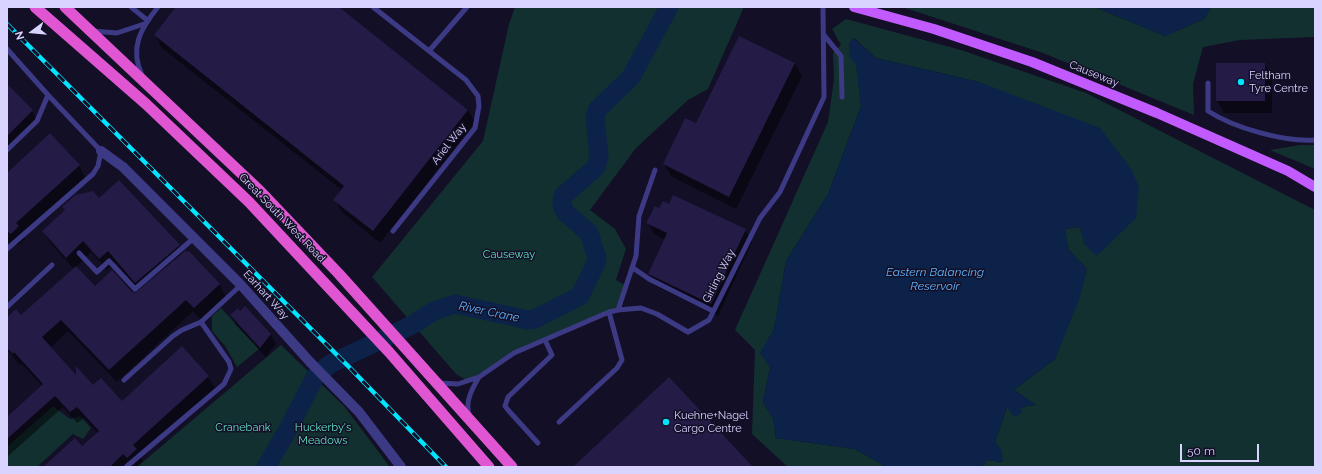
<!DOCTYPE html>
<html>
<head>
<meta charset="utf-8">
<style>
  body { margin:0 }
  #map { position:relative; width:1322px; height:474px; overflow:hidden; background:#130f26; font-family:Raleway,sans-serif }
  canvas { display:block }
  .frame { position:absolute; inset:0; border:8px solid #d9d4ff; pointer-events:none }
  .north { position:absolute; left:12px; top:12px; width:40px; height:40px; -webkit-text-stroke:3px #130f26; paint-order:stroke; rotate:254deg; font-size:11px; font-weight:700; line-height:16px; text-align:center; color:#d9d4ff }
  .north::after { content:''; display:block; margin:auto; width:14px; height:18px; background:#d9d4ff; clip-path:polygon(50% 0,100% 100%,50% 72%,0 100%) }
  .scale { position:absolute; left:1180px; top:444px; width:79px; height:18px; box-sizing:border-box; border:2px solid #d9d4ff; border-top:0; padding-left:5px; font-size:12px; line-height:14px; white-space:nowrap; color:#d9d4ff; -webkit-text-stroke:3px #130f26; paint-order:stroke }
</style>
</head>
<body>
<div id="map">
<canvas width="1322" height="474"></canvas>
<div class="frame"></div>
<div class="north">N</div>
<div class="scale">50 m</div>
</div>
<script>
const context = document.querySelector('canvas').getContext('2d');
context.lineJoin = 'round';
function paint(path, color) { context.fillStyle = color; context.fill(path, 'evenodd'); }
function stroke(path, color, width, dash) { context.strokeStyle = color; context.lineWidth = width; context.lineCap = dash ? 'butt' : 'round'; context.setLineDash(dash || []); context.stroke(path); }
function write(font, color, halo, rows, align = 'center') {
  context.font = font + ' Raleway,sans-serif'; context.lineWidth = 3; context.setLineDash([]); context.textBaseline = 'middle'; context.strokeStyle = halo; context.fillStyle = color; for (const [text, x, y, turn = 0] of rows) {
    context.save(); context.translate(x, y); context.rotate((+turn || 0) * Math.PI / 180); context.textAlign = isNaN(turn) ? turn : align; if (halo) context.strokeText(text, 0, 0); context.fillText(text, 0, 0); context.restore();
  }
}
paint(new Path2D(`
  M515,7H744L708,89L688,100L636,148L590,210L615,229L626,249L616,280L625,285L618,310L514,353L468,381L456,374L372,277L483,141L509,24Z
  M902,7H1095L1165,36L1204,19L1211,7H1315V37L1240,40L1203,47L1193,84L1194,115L1043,53Z
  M846,19L961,50L1086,93L1315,210V467H983L987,460L1002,462L1001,450L995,442L1007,407H1021L1036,405L1014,390L1055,359L1087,269L1068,249L1065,229L1080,227L1085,245L1136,218L979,82L876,58L854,38L861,106L828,194L786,261L774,329L761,353L770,367L763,402L773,418L776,438L855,449L886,467H788L752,434L755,350L735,330L828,122L834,79L833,53L841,45L832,29Z
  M1300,145H1315V169L1270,150Z
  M221,308L259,349L237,367L225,346L212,331V316Z
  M281,345L344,406L390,467H137Z
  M53,406L70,419L80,416L91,428L83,439L73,434L37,467H7V447Z`), '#12302f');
paint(new Path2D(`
  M1095,7H1211L1204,19L1165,36Z
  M853,38L876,58L979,82L1100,128L1132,170L1139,188L1136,218L1097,256L1085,245L1080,227L1065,229L1068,249L1087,269L1079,300L1055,359L1014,390L1036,405L1021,407L1022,413L1014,417L1007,407L995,442L1001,450L1003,462L987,460L983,467H886L855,449L776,438L773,418L763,402L770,367L760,353L774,329L786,261L828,194L861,106L856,64L850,58L849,44Z`), '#0c2248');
paint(new Path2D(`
  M177,7H337L468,110L475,122L380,243L342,212L335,200L342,190L162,48L155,35Z
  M740,37L795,64L802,76L736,209L671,176L664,164L697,124Z
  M1217,64H1265L1272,76V113H1224L1217,101Z
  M7,86L32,111L37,120L7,150Z
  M79,166L86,178L23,235L25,239L18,245L15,242L7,250V174Z
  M99,199L179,245L184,253L189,252L220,285L226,297L201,320L193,311L117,382L68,331L50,348L78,378L122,403L208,377L215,388L140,456L143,461L136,467L131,465L129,467H45L82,447L98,433L84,418L77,423L63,407L7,457V418L42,386L22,364L20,365L7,349V319L21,317L74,269L51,244L44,232L65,211L63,207ZM91,252L107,270L115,262L139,291L136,294L95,288L76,267Z
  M660,209L745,230L752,242L718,316L656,286L649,273L665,240L655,235L648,223Z
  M245,307L271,335L276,344L266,357L236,325L231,316Z`), '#0007');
stroke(new Path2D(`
  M266,467L286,433L315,377L330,364L412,325L434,311L455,304L528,320L535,319L580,296L596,263L597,258L589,233L565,212L562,204L563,196L596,167L599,156L595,118L597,110L631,77L669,7`), '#0c2248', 19);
paint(new Path2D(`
  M176,7H339L468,110L373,231L333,200L344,186L154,35Z
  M739,36L795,63L729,197L663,164L685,118L696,123Z
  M1216,63H1265V101H1216Z
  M7,84L33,110L7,136Z
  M50,133L80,165L16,223L19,226L11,234L7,231V173Z
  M119,180L180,245L135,283L108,251L99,259L83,241L66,258L42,231L65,210L62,207L75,195L93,191L99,198Z
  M673,195L746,229L711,304L648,274L667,233L646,223L655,206L659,208L663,201L669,204Z
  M186,250L187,252L189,251L220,284L194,308L186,300L109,370L61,320L42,337L76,375V366L93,385L101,378L122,401L182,346L209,376L133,445L137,449L127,458L123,454L110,467H43L75,438L82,446L99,431L77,407L70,412L55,396L7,439V417L43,384L14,352L13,354L7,348V317L16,309L21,315L76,266L95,286L112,270L132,292L135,293Z
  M245,306L271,334L260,348L230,315L238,308L240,311Z
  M669,377L753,467H573Z`), '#241b47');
stroke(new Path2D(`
  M131,7L147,20
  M373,7L466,80L478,96L479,106L475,128L393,231
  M93,31L117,33L144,24
  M824,35L841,56L842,97
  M7,49L48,95L101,151L98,166L93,174L7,249
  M429,51L467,7
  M142,75C129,48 141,28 158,7
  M1208,83V111C1234,128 1284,142 1315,140
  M7,150L37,121L48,95
  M79,253L97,272L109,261L135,289L194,238
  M633,268L649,279L713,311
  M7,307L52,265
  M618,310L636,256L639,216L655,170
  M124,380L173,336L182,330L201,322L241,285
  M439,383L458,384L479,377L514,353L609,312L618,310L641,308L657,314L688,332L709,320L760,218L780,192L824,97L823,7
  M469,415C465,401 472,389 479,377
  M559,422L617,368L622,360L609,312
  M538,443L508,410L505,406L508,397L552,355L545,340
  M126,467L224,384L231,369L229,362L201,322`), '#3d3a85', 5);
stroke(new Path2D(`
  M101,151L123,167L241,285L310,362L359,412L401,467`), '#3d3a85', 10);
stroke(new Path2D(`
  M854,7L934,29L1032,62L1157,113L1288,171L1315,187`), '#c25bff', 10);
stroke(new Path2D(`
  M35,7L146,104L249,202L389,352L489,467
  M65,7L260,191L339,274L512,467`), '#e055d1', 11);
const rail = new Path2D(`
  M7,24L351,369L446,467`);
stroke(rail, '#00e5ff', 4.5);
stroke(rail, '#130f26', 3, [9]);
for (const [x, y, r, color] of [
  [1241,82,4,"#00e5ff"],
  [666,422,4,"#00e5ff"]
]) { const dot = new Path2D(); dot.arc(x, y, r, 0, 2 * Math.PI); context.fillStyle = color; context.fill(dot); stroke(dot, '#130f26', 1.5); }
write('11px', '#d9d4ff', '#130f26', [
  ["Causeway",1094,74,22],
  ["Ariel Way",449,144,-52],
  ["Great South West Road",282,218,46],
  ["Girling Way",719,276,-63],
  ["Earhart Way",266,295,48]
]);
write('11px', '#d9d4ff', '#130f26', [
  ["Feltham",1249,76],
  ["Tyre Centre",1249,89],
  ["Kuehne+Nagel",674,416],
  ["Cargo Centre",674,429]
], 'left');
write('11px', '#5fe0c0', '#130f26', [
  ["Causeway",509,255],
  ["Cranebank",243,428],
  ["Huckerby's",323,428],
  ["Meadows",323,441]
]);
write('italic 12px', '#62b6ff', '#130f26', [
  ["Eastern Balancing",935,272],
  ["Reservoir",935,286],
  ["River Crane",489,312,12]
]);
</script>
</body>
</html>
